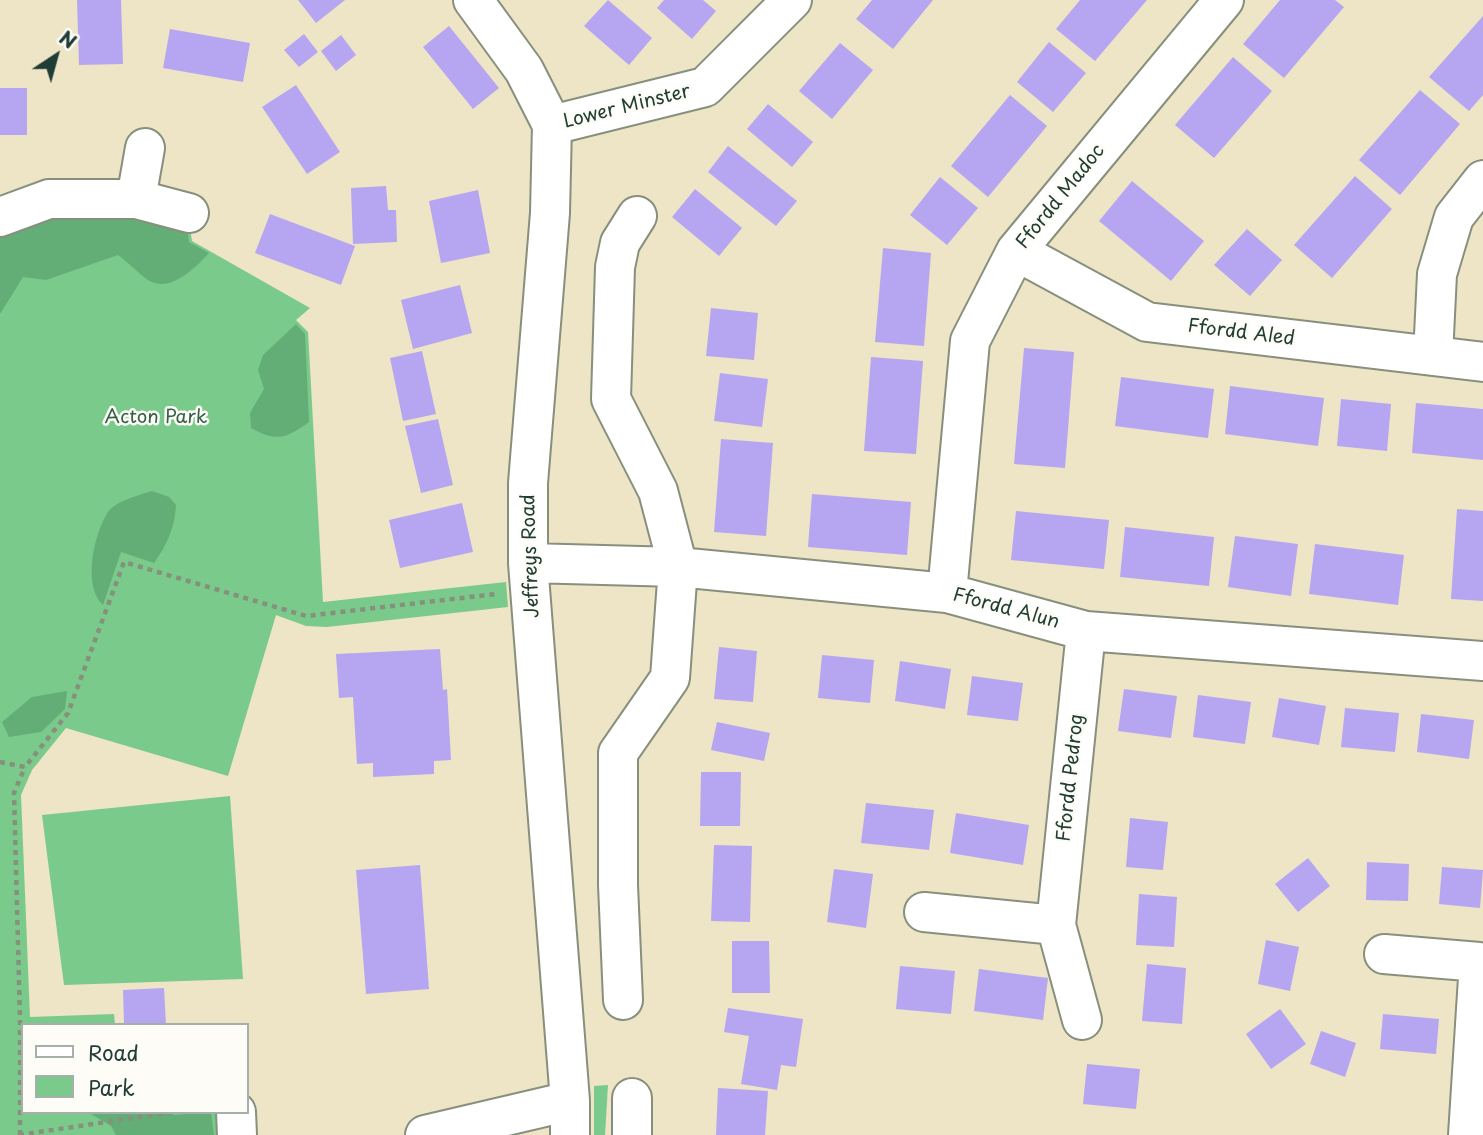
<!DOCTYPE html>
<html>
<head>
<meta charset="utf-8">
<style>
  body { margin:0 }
  #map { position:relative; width:1483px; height:1135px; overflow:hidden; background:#eee4c6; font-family:"Playpen Sans",sans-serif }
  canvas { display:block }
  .legend { position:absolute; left:21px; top:1023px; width:228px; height:91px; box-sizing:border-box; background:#fdfcf7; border:2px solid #a4b0a9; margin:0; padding:9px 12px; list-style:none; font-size:21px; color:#1f3d34 }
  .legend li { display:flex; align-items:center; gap:14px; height:35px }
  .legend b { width:35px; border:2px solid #a4b0a9 }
  .north { position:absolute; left:21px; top:21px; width:70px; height:70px; -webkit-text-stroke:5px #fdfcf7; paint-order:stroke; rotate:36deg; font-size:19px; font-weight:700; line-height:28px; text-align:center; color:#1f3d34 }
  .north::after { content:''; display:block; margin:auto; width:24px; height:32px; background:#1f3d34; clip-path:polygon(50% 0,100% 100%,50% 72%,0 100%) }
</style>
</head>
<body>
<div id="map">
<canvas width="1483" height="1135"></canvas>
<ul class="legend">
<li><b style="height:9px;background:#fff"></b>Road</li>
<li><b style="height:19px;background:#7aca8b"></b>Park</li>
</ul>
<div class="north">N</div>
</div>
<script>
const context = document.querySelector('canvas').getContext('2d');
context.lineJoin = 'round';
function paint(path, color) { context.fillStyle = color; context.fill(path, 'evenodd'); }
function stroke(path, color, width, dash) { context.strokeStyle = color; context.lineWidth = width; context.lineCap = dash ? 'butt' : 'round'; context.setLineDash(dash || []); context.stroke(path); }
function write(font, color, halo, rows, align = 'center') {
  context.font = font + ' "Playpen Sans",sans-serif'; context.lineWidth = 5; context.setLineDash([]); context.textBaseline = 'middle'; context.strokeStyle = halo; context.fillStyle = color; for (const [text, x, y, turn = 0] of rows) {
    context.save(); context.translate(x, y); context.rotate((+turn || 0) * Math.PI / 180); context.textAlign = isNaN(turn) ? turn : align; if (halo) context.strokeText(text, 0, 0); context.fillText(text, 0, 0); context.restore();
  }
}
paint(new Path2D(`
  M57,215L189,222L192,241L310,308L296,320L308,332L323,602L506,582L508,607L327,627L306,626L276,615L228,776L66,728L32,770L21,795L30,1017L114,1014L115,1025H23V1112H216L218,1135H0V229Z
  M230,796L243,979L64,985L42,815Z
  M608,1085L605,1135H594V1086Z`), '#7aca8b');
paint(new Path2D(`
  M127,217L187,224L189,242L209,253C195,268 170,294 148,280C138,273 128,262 118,255L46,280L23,277L0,314V233L33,221L58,218Z
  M296,324L305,334L309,422C285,439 277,442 251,428L250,413L264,389L258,370L263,355Z
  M152,491L169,497L176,505C175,527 167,545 154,563L121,552L103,605C82,585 94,534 108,512C116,501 139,495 152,491Z
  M67,691L65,709L41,732L9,737L2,722L32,697Z
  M88,1112H169L174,1115L211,1112L214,1135H116L111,1126Z`), '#63ae77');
paint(new Path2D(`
  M77,0H121L123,64L79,65Z
  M298,0H345L316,23Z
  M608,0L652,38L629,65L584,26Z
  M664,0H703L716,11L692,39L657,8Z
  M872,0H933L893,49L856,19Z
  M1080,0H1147L1095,61L1056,29Z
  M1280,0H1335L1344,7L1284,78L1243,44Z
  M1483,16V95L1469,111L1429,77Z
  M449,26L499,88L473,109L423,47Z
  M170,29L250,43L243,82L163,68Z
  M304,34L318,52L299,67L284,50Z
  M341,35L356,55L336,71L321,51Z
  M1049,42L1086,73L1053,112L1017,82Z
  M840,43L873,70L832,119L799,91Z
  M1233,57L1272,91L1214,158L1175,125Z
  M296,85L340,152L307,174L262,107Z
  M0,88H27V135H0Z
  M1420,90L1460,124L1400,195L1359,160Z
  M1010,95L1047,126L988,197L951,166Z
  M768,104L813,142L792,167L747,129Z
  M728,146L797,201L776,226L708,172Z
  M1355,176L1392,209L1332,278L1294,245Z
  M940,177L978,208L947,245L910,215Z
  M1132,181L1204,241L1171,281L1099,221Z
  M386,186L388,210H396L397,242L353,244L351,188Z
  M695,189L742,228L719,256L672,217Z
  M478,190L490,253L441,263L429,201Z
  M270,214L355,246L341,285L255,253Z
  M1247,229L1282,260L1250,296L1214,265Z
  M883,248L931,253L924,346L875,342Z
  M460,285L472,333L413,349L401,300Z
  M711,308L758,313L754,360L706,356Z
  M1024,348L1074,352L1065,468L1014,464Z
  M422,351L436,414L403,421L390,358Z
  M871,357L923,361L916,454L864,451Z
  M720,373L768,379L762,427L714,421Z
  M1121,377L1214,389L1208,438L1115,426Z
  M1230,386L1324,398L1318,446L1225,434Z
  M1341,399L1391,404L1387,451L1337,446Z
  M1416,403L1483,409V460L1412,453Z
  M438,419L453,485L421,493L405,426Z
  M721,439L773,443L766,536L714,532Z
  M812,494L911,502L907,555L808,547Z
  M462,503L473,552L400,568L389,520Z
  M1457,509L1483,511V601L1451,599Z
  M1016,511L1109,520L1104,569L1011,560Z
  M1125,527L1214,537L1209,586L1120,577Z
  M1235,536L1298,544L1291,596L1228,587Z
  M1315,544L1404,555L1398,605L1309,594Z
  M719,647L757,651L753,702L714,699Z
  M440,649L443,690L447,689L451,760L434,761V774L373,777V763L357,764L353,697L339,698L336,654Z
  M822,655L874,660L870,703L818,698Z
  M900,661L951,669L945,709L895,701Z
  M972,676L1023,683L1018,721L967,715Z
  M1124,689L1177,696L1171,738L1118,731Z
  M1198,695L1251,702L1245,744L1193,737Z
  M1279,698L1326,706L1319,745L1272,737Z
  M1345,708L1399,713L1395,752L1341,747Z
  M1421,714L1474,720L1469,759L1417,752Z
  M717,722L770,733L764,761L711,750Z
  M701,772H741L740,826H700Z
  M866,803L934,810L929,850L861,843Z
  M956,813L1029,825L1023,865L950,853Z
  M1130,818L1168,822L1163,870L1126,867Z
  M714,845L752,846L750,922L711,921Z
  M1308,858L1330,886L1298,912L1275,884Z
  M1367,862L1409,864L1408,901L1366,900Z
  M420,865L429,989L366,994L356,870Z
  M1442,867L1483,870L1480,908L1439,904Z
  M834,869L873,874L866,928L827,922Z
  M1139,894L1177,897L1174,947L1136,945Z
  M1266,940L1299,947L1290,991L1258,984Z
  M732,941H769L770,993H732Z
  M1147,964L1186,968L1182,1024L1142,1021Z
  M900,966L955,971L951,1014L896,1009Z
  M979,969L1048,978L1043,1020L974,1011Z
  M164,988L166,1025H124L123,990Z
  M728,1008L803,1019L796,1067L781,1065L777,1090L741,1084L749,1036L724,1032Z
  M1280,1009L1306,1044L1271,1069L1246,1034Z
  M1383,1014L1439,1019L1436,1054L1380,1049Z
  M1321,1031L1356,1043L1345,1077L1310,1064Z
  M1087,1064L1140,1069L1136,1109L1083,1104Z
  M718,1088L768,1091L765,1135H716Z`), '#b6a6f1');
const minor = new Path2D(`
  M473,0L524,70L552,125L550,213L528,483V563L570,1101V1135
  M552,125L705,87L792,0
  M136,199L145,148
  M0,217L49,199H136L189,213
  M1016,251L1147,322L1483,362
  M1433,356L1437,274L1454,217L1483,180
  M528,563L678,567L947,593L1086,631L1483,661
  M947,593L970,341L1016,251L1224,0
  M924,912L1056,925
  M1384,954L1479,962L1468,1135
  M623,1000L618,885V753L670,678L678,567L658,491L611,399L615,267L620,243L637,216
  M1082,1020L1056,925L1086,631
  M632,1098V1135
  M236,1112L237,1135
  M425,1135L570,1101`);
stroke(minor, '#86907d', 42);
stroke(new Path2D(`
  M0,762L25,767L68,713L124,562L306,616L496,594
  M19,1135L174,1112
  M20,1135V1018L14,793L25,767`), '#86907d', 4.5, [5, 5]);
stroke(minor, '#fff', 38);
write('19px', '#1f3d34', '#fdfcf7', [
  ["Lower Minster",627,107,-14],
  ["Ffordd Madoc",1061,197,-51],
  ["Ffordd Aled",1241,333,7],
  ["Jeffreys Road",531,556,-92],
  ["Ffordd Alun",1006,609,15],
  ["Ffordd Pedrog",1071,778,-84]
]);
write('19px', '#36604a', '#fdfcf7', [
  ["Acton Park",156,418]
]);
</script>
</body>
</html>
